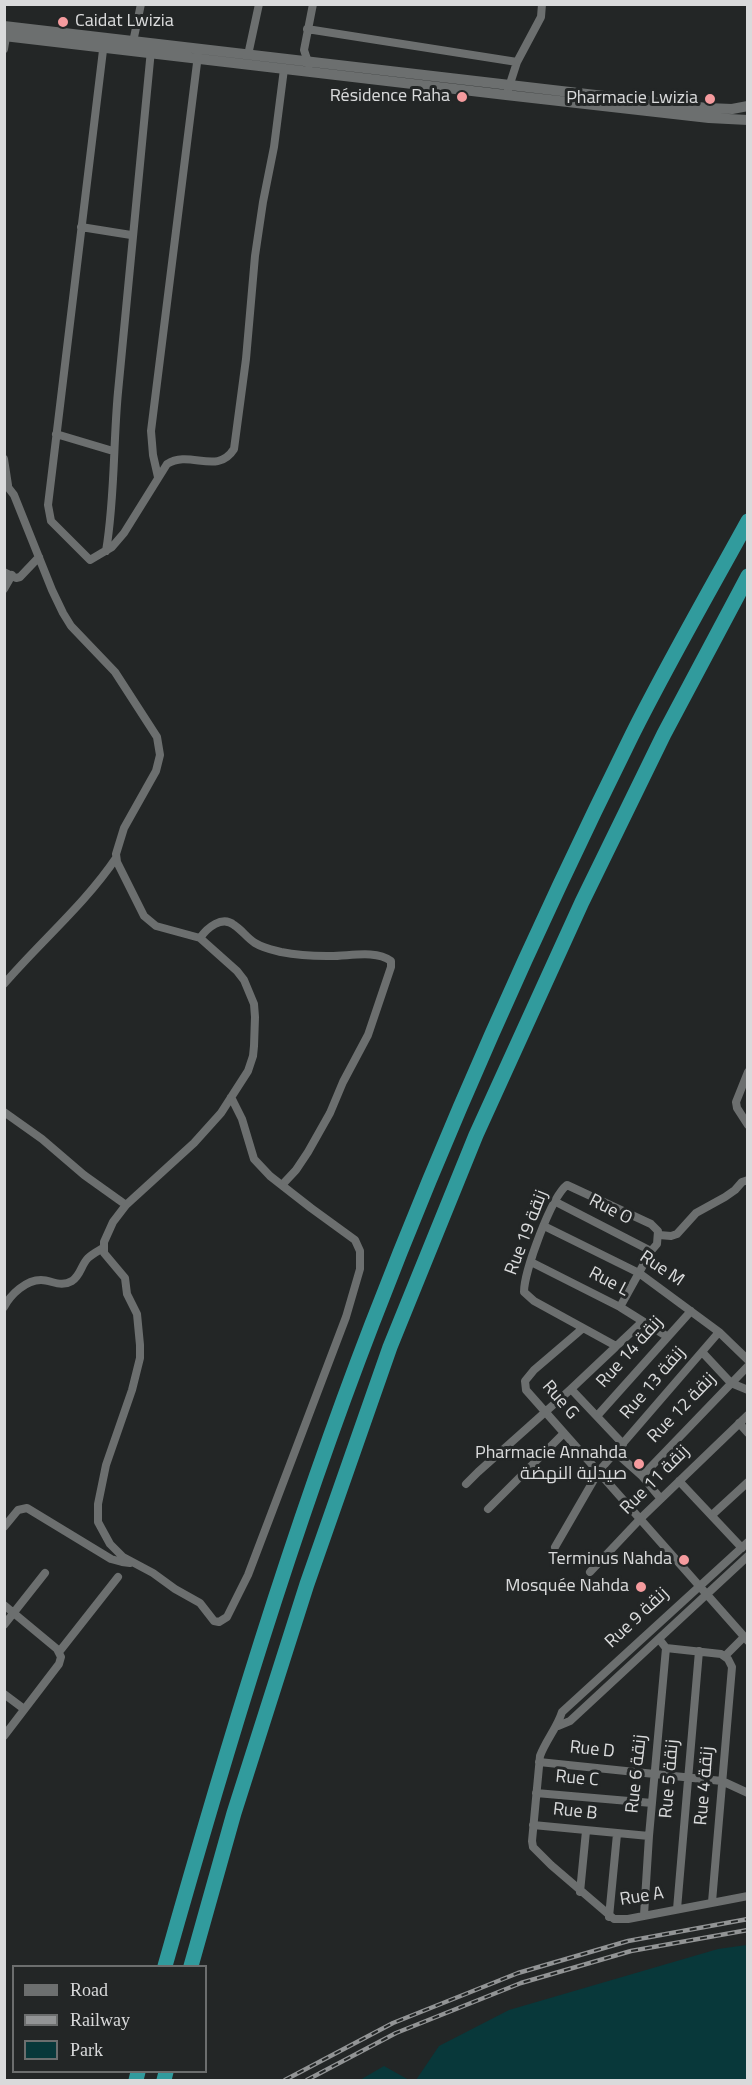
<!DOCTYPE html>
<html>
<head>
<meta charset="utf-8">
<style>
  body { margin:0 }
  #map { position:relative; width:752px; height:2085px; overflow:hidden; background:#232626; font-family:Georgia,serif }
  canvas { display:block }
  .frame { position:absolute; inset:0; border:6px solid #d9dadb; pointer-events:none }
  .legend { position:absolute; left:12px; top:1965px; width:195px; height:108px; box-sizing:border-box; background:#232626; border:2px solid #6c6e6e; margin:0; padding:8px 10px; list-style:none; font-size:18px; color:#d9dadb }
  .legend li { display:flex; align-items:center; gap:12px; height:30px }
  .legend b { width:30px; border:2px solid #6c6e6e }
</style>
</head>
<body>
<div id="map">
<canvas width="752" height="2085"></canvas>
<div class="frame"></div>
<ul class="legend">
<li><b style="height:8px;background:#6c6f6f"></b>Road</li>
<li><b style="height:8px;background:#929495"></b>Railway</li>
<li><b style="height:16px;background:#08383a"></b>Park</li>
</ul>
</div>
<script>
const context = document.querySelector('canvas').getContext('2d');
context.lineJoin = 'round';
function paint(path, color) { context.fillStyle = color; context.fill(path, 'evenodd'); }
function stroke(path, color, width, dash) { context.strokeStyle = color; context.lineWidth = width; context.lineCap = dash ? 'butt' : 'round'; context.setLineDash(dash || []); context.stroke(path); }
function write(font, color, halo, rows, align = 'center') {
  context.font = font + ' Georgia,Cairo,serif'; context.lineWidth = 6; context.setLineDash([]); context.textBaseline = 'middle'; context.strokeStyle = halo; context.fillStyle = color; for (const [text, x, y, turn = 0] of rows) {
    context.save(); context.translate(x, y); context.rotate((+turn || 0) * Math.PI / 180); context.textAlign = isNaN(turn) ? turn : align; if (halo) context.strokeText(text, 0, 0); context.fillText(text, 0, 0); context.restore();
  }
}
paint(new Path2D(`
  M747,1945V2080H416L439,2046L509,2010L718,1949Z
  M384,2066L409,2080H360Z`), '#08383a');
stroke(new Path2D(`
  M307,29L517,62
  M104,42L48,505L51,521L90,560L112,547L124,533L167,464C190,449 217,476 234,449L246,359L255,256L263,202L274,147L284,69
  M133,42L141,4
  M4,49L6,37
  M248,55L259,4
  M309,65L304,50L313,4
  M508,90L517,62L541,17L542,4
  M81,227L131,235
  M56,434L113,451
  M4,459L8,485
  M158,477L153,455L151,431L198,55
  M4,482L14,495L52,590L63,613L71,626L115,672L157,737L160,755L156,771L124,828L116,854L117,862L144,916L156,926L200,938L237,971L244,980L254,1004L255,1017L254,1046L253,1056L248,1071L221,1113L194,1143L126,1205L113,1222L104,1242V1253L125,1278L127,1294L137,1314L140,1345V1358L132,1390L106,1465L98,1504V1522L110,1544L123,1557L153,1573L175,1589L200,1603L214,1621L219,1622L227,1617L248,1575L346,1317L360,1269V1251L355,1240L311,1208L270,1176L254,1159L242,1119L231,1097
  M106,551C115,498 113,445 118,392C128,278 139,164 151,50
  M4,572L16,578L20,577L39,557
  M4,589L12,575
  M200,938C207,928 222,915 234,925C242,930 247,938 255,943C263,948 273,950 281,952C296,955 313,956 327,956C347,957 374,949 391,961V967L368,1035L343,1082L330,1113L308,1152L296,1170L282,1185
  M4,984C40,942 85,904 116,858
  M748,1072L736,1102L737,1108L748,1125
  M4,1112L42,1139L84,1175L126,1205
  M554,1201L651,1251
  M544,1226L639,1273L719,1332L748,1360
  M659,1235L671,1236L677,1234L696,1213L725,1197L735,1190L742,1182L748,1180
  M531,1262L620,1307L668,1337
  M4,1307C11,1294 26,1280 41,1280C52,1280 60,1288 72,1281C81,1275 81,1265 88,1258C92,1254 98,1251 103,1248
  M582,1329L534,1370L525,1381L526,1390L748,1641
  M616,1346L534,1301L524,1292C524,1272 551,1197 567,1185L651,1224L658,1231L657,1244L651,1251L620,1307
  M703,1353L731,1383L748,1390
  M571,1389L623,1444
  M597,1416L691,1311
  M739,1423L748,1433
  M615,1452L642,1476L661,1499
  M642,1476L748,1366
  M679,1481L742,1548
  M466,1484L478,1472L571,1389L642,1322
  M488,1509L564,1433
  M712,1515L748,1482
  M4,1527L18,1510L27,1508L111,1559L122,1562L130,1563
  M748,1542L562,1712C557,1728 546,1740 540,1756L532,1841L533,1847L551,1865L614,1919H628L748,1896
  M555,1547L599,1471L719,1332
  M590,1572L641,1518L748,1415
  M4,1605L57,1649L61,1657L59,1664L4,1736
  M4,1625L45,1573
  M666,1648L721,1654L728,1659L732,1667L712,1902
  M59,1652L118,1577
  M725,1656L744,1637
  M4,1694L24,1709
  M558,1726L570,1721L748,1556
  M539,1762L722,1781L748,1793
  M536,1793L652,1803
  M533,1825L649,1836
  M580,1892L586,1831
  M677,1909L699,1651
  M644,1915L649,1836L666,1648L659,1639
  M609,1917L617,1834`), '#6c6f6f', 8);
stroke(new Path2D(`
  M4,26L707,108L732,109L748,106
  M4,36L506,95L709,118L748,120`), '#6c6f6f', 10);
stroke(new Path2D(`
  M165,1966C226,1750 291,1534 372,1324C449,1124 537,927 632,735C668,663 709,592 748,521
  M191,1966L234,1813L307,1584L390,1347L476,1135L582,902L664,734L748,576
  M136,2080L138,2072
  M164,2080L166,2072`), '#319b9d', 15);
const rail = new Path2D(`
  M285,2080L393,2023L518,1973L628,1941L748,1919
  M307,2080L396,2033L521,1983L631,1951L748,1930`);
stroke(rail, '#929495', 4.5);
stroke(rail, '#232626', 2, [7]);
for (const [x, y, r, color] of [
  [63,22,6,"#f59b9e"],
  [462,97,6,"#f59b9e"],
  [710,99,6,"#f59b9e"],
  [639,1464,6,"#f59b9e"],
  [684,1560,6,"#f59b9e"],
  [641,1587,6,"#f59b9e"]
]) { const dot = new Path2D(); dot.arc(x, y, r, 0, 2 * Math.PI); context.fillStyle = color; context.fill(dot); stroke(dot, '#232626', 2); }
write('18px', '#d9dadb', '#232626', [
  ["Caidat Lwizia",75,22,"left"],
  ["Résidence Raha",450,97],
  ["Pharmacie Lwizia",698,99],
  ["Pharmacie Annahda",627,1454],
  ["صيدلية النهضة",627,1475],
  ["Terminus Nahda",672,1560],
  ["Mosquée Nahda",629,1587]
], 'right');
write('18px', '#d9dadb', '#232626', [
  ["Rue O",610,1211,27],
  ["Rue 19 زنقة",528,1233,-69],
  ["Rue M",661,1270,34],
  ["Rue L",608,1283,28],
  ["Rue 14 زنقة",631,1353,-48],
  ["Rue 13 زنقة",654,1384,-49],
  ["Rue G",559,1401,49],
  ["Rue 12 زنقة",683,1409,-46],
  ["Rue 11 زنقة",656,1481,-45],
  ["Rue 9 زنقة",638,1619,-43],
  ["Rue D",592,1751,6],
  ["Rue 6 زنقة",638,1774,-84],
  ["Rue 5 زنقة",671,1779,-85],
  ["Rue C",577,1780,5],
  ["Rue 4 زنقة",706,1786,-85],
  ["Rue B",575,1813,6],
  ["Rue A",642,1898,-9]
]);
</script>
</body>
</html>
